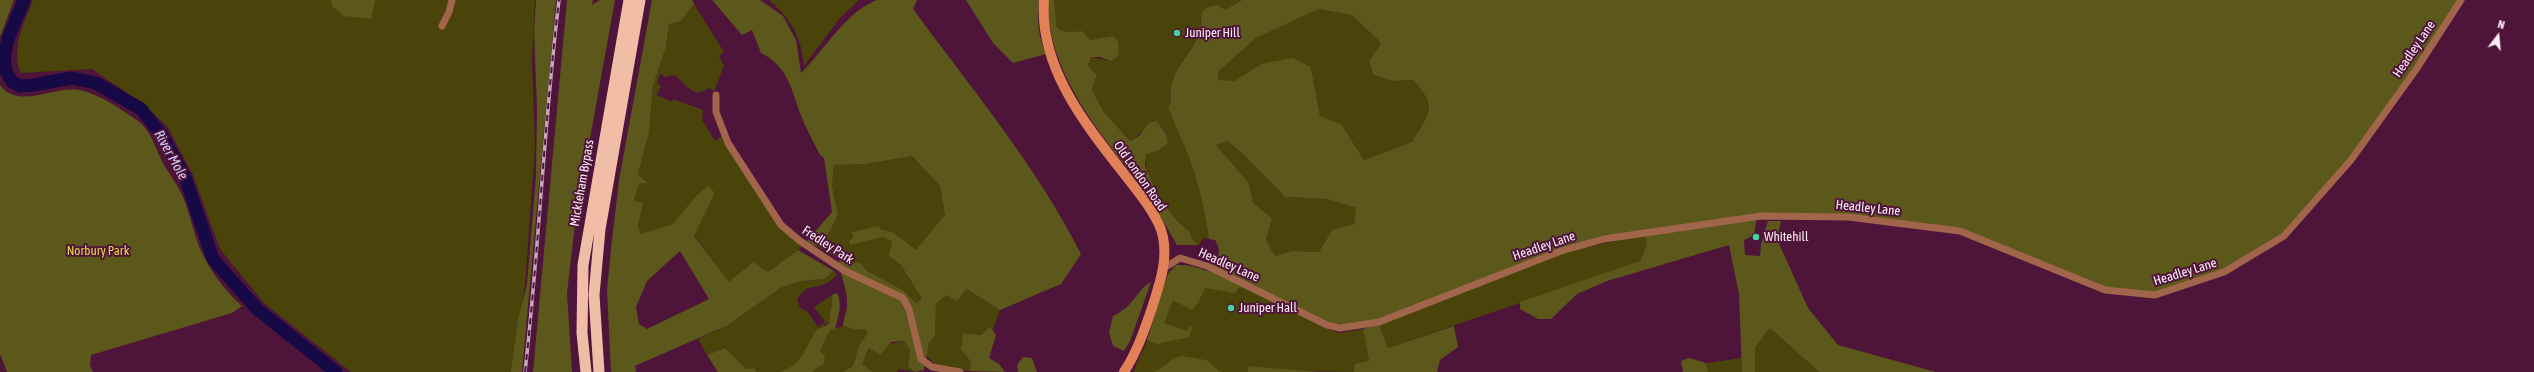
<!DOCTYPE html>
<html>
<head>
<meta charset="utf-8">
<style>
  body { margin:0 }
  #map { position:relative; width:2534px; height:372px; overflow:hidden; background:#4e143a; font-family:"Asap Condensed",sans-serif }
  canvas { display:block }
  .north { position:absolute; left:2478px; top:16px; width:40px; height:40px; -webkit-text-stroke:3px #4e143a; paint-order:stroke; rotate:16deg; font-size:11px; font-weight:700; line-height:16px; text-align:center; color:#fdedf6 }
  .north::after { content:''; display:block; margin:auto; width:14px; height:18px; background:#fdedf6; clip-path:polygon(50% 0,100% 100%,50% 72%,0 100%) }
</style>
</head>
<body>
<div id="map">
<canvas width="2534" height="372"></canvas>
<div class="north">N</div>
</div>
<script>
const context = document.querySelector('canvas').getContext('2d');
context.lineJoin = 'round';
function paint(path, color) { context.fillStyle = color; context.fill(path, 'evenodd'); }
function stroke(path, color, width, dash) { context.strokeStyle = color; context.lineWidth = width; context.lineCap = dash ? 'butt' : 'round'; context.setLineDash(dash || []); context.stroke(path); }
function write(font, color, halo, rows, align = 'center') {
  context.font = font + ' "Asap Condensed",sans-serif'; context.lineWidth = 4; context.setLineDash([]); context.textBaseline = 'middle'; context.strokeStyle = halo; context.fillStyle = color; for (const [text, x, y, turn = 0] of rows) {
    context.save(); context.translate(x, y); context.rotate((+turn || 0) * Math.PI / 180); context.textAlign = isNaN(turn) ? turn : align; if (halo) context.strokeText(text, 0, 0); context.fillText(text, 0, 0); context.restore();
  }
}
paint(new Path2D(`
  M33,0H535L532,62L535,147L525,285L513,372H351L264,303L220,249L193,175L167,126L139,101L92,69L20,73C12,45 23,26 33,0Z
  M769,0H859L839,19L804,66C801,36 792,20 769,0Z
  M1054,0H1242L1225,10L1218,5C1212,6 1208,6 1204,11C1199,16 1202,27 1199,34C1187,61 1167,70 1171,103L1168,106C1174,126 1185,144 1191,163C1200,188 1205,214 1209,239L1203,238L1199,245L1192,239L1189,230L1183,228C1169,210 1142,179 1146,154L1158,151L1168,143L1166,132L1157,121L1130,141L1104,112L1092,90L1097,75L1088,66L1091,57L1111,61L1119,56L1113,36L1090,40L1082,31L1067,32L1057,28Z
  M694,4L724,52L719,56L724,66L714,91L709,88C692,99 688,86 675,75L665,77L660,74L657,84L661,86L657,95L672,102L673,99L703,110L702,120L715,141L722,136L777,225L802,247L768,272L753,262L729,283L694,235L715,193L673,224L641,235L638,226L643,203L634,201L639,183L647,184L638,174L649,133L653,86L666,47L669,24L680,22Z
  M1319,9L1352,15L1381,43L1369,61L1373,75L1393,81L1413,80C1439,109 1429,110 1412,142L1364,160L1342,125L1320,117L1311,67L1261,64L1235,82L1218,80V72L1256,38Z
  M1227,141L1241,152L1285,197L1327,199L1356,208L1354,224L1332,230L1319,252L1292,251L1275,256L1266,240L1272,218L1253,203L1249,183L1216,145Z
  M912,156L940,186L945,215L928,239L901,265L922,299L916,303L903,290L867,271L860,262L851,264L815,246L825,241L838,215L832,186L834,165L867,164Z
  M1645,235L1647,245L1640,261L1628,266L1388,348L1379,324L1571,250Z
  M1176,265H1187L1214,273L1327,329L1339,333L1363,329L1369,361L1354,372L1290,371L1248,366V372H1133L1146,343L1168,274Z
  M834,271L837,275C834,277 830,282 827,283C812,290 807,283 797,300L800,308L807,311L818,327L825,322L814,307L832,295C833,305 829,313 829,322L818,329L803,358L791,369L780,372H757L754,368L746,369L725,348L707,355L698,339L728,325L782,287L802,281L824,279Z
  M966,289L1000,310L993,330L990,326L981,335L963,333L961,349L971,362L969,371L934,364L926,355L929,343L935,336L936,304L947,295Z
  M843,326L857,330L865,329L867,334L859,345L853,366L843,372H813V370L823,365L820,351L830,330Z
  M1770,328L1819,372H1755V348Z
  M904,341L910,350L908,366L915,372L899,369L897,372H873L861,364L870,348Z
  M1742,358V372H1708L1706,363Z`), '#4a440b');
paint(new Path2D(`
  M0,0H14L0,37Z
  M331,0H375L371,19L344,16L332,6Z
  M536,0H556L522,372H511L518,320L527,284L536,176L537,109L534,31Z
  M567,0H593L592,5L600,0H615L576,216L567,293L572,372H533Z
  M652,0H692L694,4L680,22L669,24L666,47L653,86L649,133L638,174L648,184L639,183L634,201L643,203L638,226L641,234L673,224L697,195L708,186L715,193L694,236L729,282L753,262L768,272L798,250L834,271L824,279L802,281L782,287L728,325L635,366L636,372H611L607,290L612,240L619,180ZM680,251L709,299L647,329L639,324L636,307L647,281Z
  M712,0H760L783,16L796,40L801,73C824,51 846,11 877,0C888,0 906,0 917,0L913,9C971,88 1036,165 1081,254L1061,284L1000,310L966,289L957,301L947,295L936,304L935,336L929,343L924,370L915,372L908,366L910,350L904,341L891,342L880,355L869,348L862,364L873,372H843L853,366L859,345L867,334L865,329L857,330L843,326C843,319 847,312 847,305C848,289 839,275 839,259L851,264L860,262L867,271L903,290L916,303L922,299L901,265L889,256L892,241L883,237L850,245L849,240L853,238L852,232L879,226L880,229L894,233L916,250L945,215L940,186L912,156L867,164L834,165L832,186L838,215L825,241L815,246L807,241L832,212L824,158L820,155C813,141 805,127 800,113C791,87 787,66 761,53L752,30L742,35Z
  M966,0H1039C1037,19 1038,37 1046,54L1013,63L993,43Z
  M1048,0H1054L1057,28L1067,32L1082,31L1090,40L1113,36L1118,42L1119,56L1111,61L1100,57H1091L1088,66L1097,75L1092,90L1104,112L1130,141L1140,135L1149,123L1157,121L1166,133L1168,143L1158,151L1146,154C1146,157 1145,161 1145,164C1147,177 1176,227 1189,230L1192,239L1199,245H1177C1165,225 1155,204 1140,185C1099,131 1047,72 1048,0Z
  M1242,0H2461L2351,160L2284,236L2224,272L2155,295L2105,290L1960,231L1848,217L1757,216L1754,235L1744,240L1745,255L1760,256L1761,244L1768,221H1781L1777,239L1808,308L1838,345L1936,372H1819L1770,328L1755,348V372H1742L1739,294L1729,245L1607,281L1577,294L1551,319H1538L1520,309V302L1640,261L1647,245L1644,230L1614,235L1377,320L1342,324L1329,323L1212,265C1220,256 1221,250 1215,240L1209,239C1205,214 1200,188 1191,163C1185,144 1174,126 1168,106L1171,103C1167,70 1188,61 1199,34C1202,28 1200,19 1202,13C1205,6 1212,6 1218,5L1225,10ZM1319,9L1352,15L1381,43L1369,61L1373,75L1393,81L1413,80C1439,109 1429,111 1412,142L1364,160L1342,125L1320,116L1311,67L1292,58L1261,64L1235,81L1218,80V72L1256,38ZM1227,141L1241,152L1285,197L1327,199L1356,208L1354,224L1332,230L1319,252L1292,251L1275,256L1266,240L1272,218L1253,203L1249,183L1216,145Z
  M0,85C18,110 53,86 79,90C100,94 121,109 138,121C151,131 154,145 161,159C166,170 173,178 178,187C190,208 192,232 202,253C211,272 226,292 242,306L232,313L91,355L90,365L93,372H7L0,354Z
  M1176,265C1199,264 1220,276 1240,286L1235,293L1205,288L1199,301L1192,310L1173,300L1164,323L1187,331L1190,324L1192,328L1189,337L1157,344L1147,340L1168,274Z
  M1151,282L1130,341L1124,351L1113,346L1109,333L1113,316C1134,307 1137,289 1151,282Z
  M837,293C843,305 838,317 835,329L830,330L820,351L825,357L823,365L813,370V372H780C803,365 804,348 816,331C819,327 825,327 829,323C829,313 833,305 832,295Z
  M1379,324L1388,348L1454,326L1458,347L1440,360L1437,372H1354L1355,364L1369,361L1363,329Z
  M990,326L996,335L989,358L999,364L1005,372L969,371L971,362L961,349L963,333L981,335Z
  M725,348L746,369L754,368L757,372H718L707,355Z
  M1181,356L1206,360L1221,372H1153C1165,368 1169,359 1181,356Z
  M1023,357L1032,358L1037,372H1018L1017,365Z
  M1689,358L1706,363L1708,372H1683L1681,361Z
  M1248,366L1319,372H1248Z`), '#5c571b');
stroke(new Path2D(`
  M24,0L8,39L4,58L6,71L12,82L20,86L33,85L72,78L96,83L141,109L161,134L185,177L213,259L257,309L336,372`), '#170846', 13);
stroke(new Path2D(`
  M442,26L449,12L452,0
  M716,95V112L728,143L781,225L800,241L845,271L903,298L909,309L921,359L932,367L960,372
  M1164,268L1180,258L1207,266L1327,325L1340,328L1379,322L1561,251L1604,239L1761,216L1848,217L1960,231L2105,290L2155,295L2224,272L2284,236L2351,160L2415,71L2461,0`), '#a0654b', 7);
stroke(new Path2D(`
  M1044,0C1039,68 1086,125 1125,175C1137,190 1160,218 1163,237C1168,262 1159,285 1152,308C1144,331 1137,352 1124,372`), '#e08157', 10);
stroke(new Path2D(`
  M586,372L582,333L583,265L629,0
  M599,372L594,295L600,229L640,0`), '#f2bda7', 11);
const rail = new Path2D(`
  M525,372C539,248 544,124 559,0`);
stroke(rail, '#c5a8ba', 3.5);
stroke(rail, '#4e143a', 2, [6]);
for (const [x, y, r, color] of [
  [1177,33,4,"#46d49e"],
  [1756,237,4,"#46d49e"],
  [1231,308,4,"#46d49e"]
]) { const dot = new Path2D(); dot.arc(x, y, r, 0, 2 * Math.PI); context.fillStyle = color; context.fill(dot); stroke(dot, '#4e143a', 1.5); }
write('13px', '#fdedf6', '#4e143a', [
  ["Juniper Hill",1185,33],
  ["Whitehill",1764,237],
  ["Juniper Hall",1239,308]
], 'left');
write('13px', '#fdedf6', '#4e143a', [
  ["Headley Lane",2414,49,-56],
  ["Old London Road",1140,176,55],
  ["Mickleham Bypass",582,183,-80],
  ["Headley Lane",1868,208,6],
  ["Fredley Park",828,245,33],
  ["Headley Lane",1544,246,-19],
  ["Headley Lane",1229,265,24],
  ["Headley Lane",2185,272,-17]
]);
write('13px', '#e6d842', '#4e143a', [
  ["Norbury Park",98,251]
]);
write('italic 14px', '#cccdfc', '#4e143a', [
  ["River Mole",171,155,61]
]);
</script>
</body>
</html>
